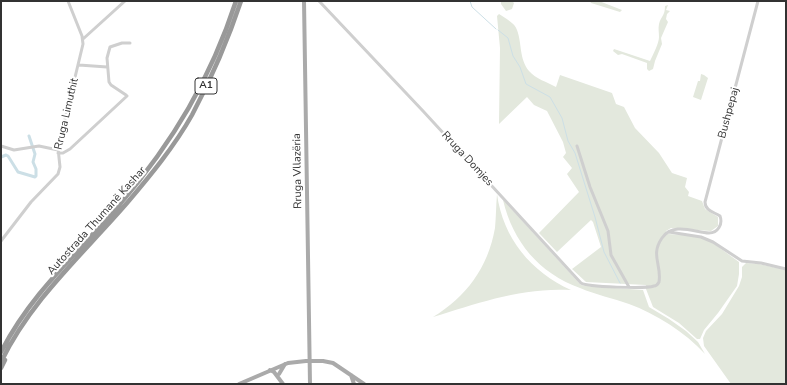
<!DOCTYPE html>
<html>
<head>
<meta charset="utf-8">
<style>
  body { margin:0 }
  #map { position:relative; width:787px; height:385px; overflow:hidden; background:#fff; font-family:"Nunito Sans",sans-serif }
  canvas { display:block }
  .frame { position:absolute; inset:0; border:2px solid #323232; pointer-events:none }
</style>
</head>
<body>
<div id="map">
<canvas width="787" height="385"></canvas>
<div class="frame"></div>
</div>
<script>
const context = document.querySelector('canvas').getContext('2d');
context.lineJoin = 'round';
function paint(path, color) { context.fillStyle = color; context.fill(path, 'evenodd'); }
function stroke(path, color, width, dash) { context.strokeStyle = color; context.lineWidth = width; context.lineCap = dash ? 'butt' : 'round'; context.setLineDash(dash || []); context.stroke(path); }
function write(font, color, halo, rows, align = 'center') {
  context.font = font + ' "Nunito Sans",sans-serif'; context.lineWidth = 4; context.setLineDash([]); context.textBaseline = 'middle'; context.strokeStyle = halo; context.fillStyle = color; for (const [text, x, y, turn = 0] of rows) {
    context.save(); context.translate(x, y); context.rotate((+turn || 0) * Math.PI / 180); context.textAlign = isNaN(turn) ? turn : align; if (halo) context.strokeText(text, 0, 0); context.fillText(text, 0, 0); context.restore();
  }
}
paint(new Path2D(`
  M501,1H512L514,3L512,9L506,11L501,4Z
  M590,1H599L622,10L620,12L591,3Z
  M668,5L666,10L670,11L667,14L666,19L668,22L661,38L662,44L655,61L653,69L649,71L647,69V63L622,54L618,55L613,51L614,49L650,61C653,55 659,43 659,37C659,32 658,29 659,24C661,16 665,16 665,6Z
  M499,14C505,18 515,23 517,30C522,43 519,59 529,71C536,79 547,82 556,87L560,75L612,93L616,104L624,107L635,128L659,153L672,173L687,178L685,187L689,192L688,196L702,201L705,209L718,217V226L711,231L671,228L666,231L668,234L697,236L713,243L739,262V274L737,286L718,313L704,330L700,339H697L679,323L653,307L646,289V285L586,282L572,269L601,247L593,222L591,220L557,252L539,233L579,192L567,174L572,168L563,157L566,153L563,142L547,111L534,105L527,97L499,124L500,48L497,16Z
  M701,74L704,75L708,78L701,100L693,97L698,81H700Z
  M497,194C503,238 531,272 571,290C523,287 478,303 433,317C466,297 488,268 495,228C496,217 496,206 497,194Z
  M503,200L581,285L587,286L643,290L649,307L669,319L686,331L698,342L705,354C685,332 656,314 629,304C613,298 596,295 580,288C539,273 513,242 503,200Z
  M746,263L759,264L786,270V384H731L704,346L703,338L706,331L722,314L739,286L742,277V267Z`), '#e3e8dd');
stroke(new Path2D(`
  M470,1L472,7L496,29
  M498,30L508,38L513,56L520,67L526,84L550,97L562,118L568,141L575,153L595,217L604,252L620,283`), '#ccdfe6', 1);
stroke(new Path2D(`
  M1,157L6,155L8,156L18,172L35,177L36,176V169L33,162L35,154L29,136`), '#ccdfe6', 3);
stroke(new Path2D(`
  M319,1L423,111L581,283C587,287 646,289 654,286C657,286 658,284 659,282C662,265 650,255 662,238C673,222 694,232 709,233C718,233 723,224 720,216C714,212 705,211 705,202L758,1
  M83,39L125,1
  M79,65L107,67
  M1,146L14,150L39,146L58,150
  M577,146L590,187L608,231L611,255L629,287
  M58,153H63L70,149L127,96L126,95L111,85L109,82L107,58L110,47L122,43H130
  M669,232L701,237L713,242L742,261L761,263L786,269
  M1,241L31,202L58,174L60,167L58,148L83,44L82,36L68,1`), '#cfcfcf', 3);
stroke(new Path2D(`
  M304,1L310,384
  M270,370L274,372L283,384
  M279,374L285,364
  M351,375L354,384
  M239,384L288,363L306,361H323L333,363L364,384`), '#aaa', 4);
stroke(new Path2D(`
  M1,352C31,293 78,253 120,204C173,142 211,78 236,1
  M1,362C31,300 82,255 127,203C150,176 174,147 192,115C211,79 228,40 241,1
  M1,368L5,360`), '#999', 4.5);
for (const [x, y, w] of [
  [206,86,22]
]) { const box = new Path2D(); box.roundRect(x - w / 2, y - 8, w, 16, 3); context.fillStyle = '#fff'; context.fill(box); stroke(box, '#323232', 1); }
write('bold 10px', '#323232', null, [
  ["A1",206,86]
]);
write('11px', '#323232', '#fff', [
  ["Bushpepaj",729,113,-75],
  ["Rruga Limuthit",67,114,-77],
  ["Rruga Domjes",467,159,47],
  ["Rruga Vllazëria",298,171,-91],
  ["Autostrada Thumanë Kashar",97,221,-48]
]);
</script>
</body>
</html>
